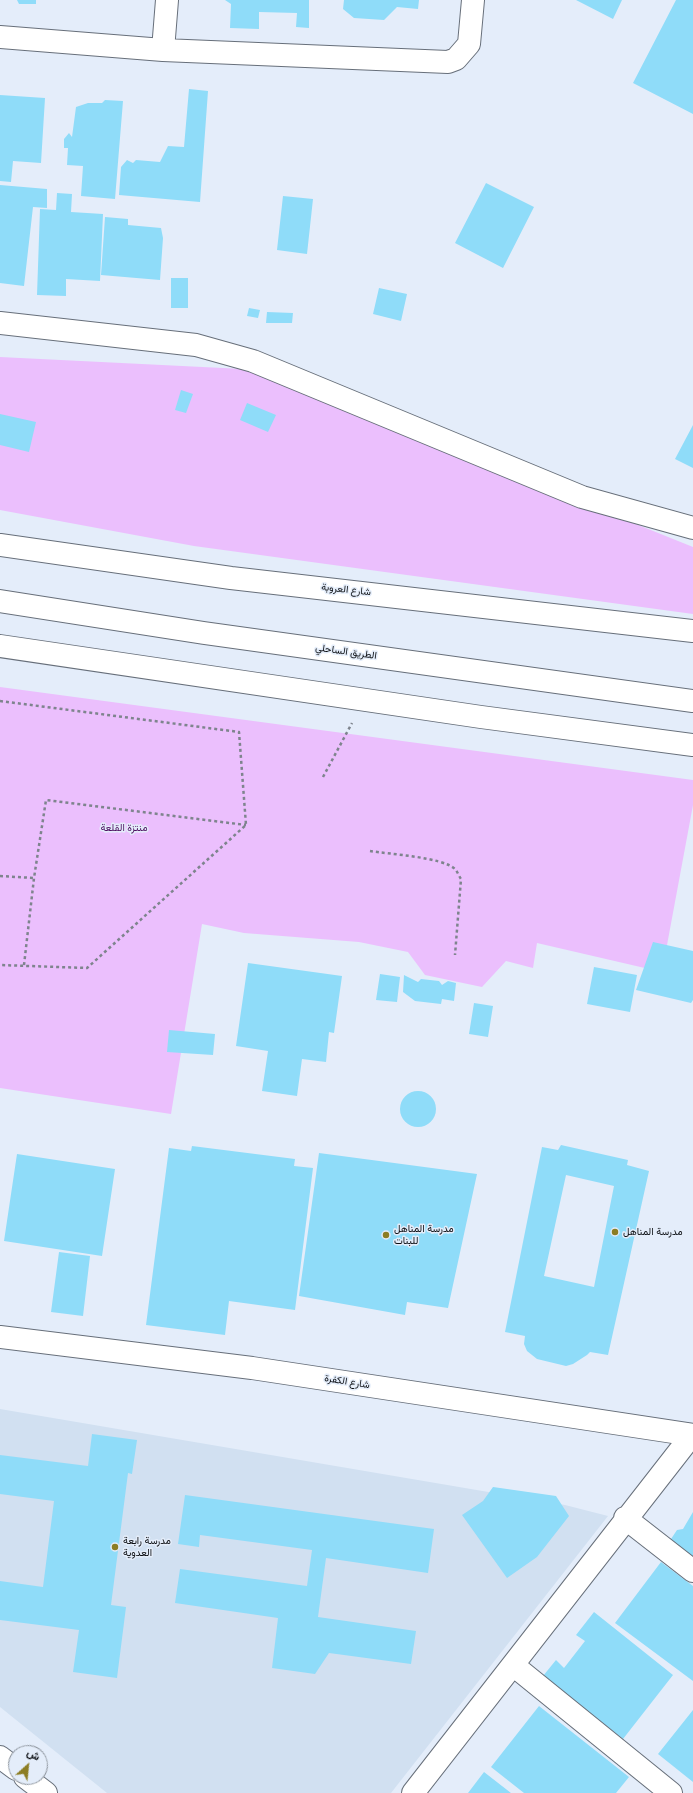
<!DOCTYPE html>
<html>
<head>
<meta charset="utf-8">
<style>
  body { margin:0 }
  #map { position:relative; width:693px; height:1793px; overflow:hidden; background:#e4edfa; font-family:"Varela Round",Vazirmatn,sans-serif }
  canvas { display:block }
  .north { position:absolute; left:8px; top:1745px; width:40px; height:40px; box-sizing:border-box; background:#e4edfa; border:1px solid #8d949d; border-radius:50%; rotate:27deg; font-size:11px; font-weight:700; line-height:16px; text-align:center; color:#0b0e12 }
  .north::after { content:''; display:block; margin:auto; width:14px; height:18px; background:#8c7d23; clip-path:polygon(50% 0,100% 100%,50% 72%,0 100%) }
</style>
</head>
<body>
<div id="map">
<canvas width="693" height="1793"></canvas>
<div class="north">ش</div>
</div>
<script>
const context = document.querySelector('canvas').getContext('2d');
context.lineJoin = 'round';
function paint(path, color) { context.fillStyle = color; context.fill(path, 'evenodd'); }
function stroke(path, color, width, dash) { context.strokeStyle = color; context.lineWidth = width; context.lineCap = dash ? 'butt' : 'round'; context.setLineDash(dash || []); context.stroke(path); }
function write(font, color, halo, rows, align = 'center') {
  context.font = font + ' "Varela Round",Vazirmatn,sans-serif'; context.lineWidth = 3; context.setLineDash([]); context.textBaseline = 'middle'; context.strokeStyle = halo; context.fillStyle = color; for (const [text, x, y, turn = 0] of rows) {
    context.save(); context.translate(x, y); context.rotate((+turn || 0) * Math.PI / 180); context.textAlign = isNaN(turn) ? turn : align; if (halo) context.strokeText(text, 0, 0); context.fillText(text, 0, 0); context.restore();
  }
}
paint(new Path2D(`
  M0,1409L565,1505L608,1516L391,1793H107L0,1707Z`), '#d1e0f1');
paint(new Path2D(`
  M0,357L243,369L332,402L693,547V614L194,546L0,510Z
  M0,687L693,780V805L662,972L537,943L533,968L506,961L482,987L425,975L408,952L359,942L244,933L202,924L171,1114L0,1088Z`), '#ebbffd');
paint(new Path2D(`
  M17,0H36V4H19Z
  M225,0H309V28L296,27L297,13L259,12V29L230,28L231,4Z
  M344,0H419L418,9L397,7L384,20L354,18L343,9Z
  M576,0H622L613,19Z
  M676,0H693V114L633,83Z
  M189,89L208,91L200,202L119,195L121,167L127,160L133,163L136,160L160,162L168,146L184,147Z
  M0,95L45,98L41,163L13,161L11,182L0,181Z
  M105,100L123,101L115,199L81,196L83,166L67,165L68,148H64V139L69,133L72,137L76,107L88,103H102Z
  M486,183L534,207L503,268L455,243Z
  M0,185L47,189V208L33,207L24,286L0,283Z
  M57,193L72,194L71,212L103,214L100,281L66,279V296L37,295L40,209L56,210Z
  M283,196L313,199L307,254L277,250Z
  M105,217L128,219V225L161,228L163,238L160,280L101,275Z
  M171,278H188V308H171Z
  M379,288L407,294L401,321L373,314Z
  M249,308L260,310L258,318L247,316Z
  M267,312L293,313L292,323H266Z
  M181,390L193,394L186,413L175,410Z
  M247,403L276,415L268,432L240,420Z
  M0,414L36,422L29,452L0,445Z
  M693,425V468L675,459Z
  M653,942L693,951V1000L691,1003L636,990Z
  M248,963L342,976L334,1033L329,1032L326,1062L302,1059L297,1096L262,1091L268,1051L236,1046Z
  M594,967L637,975L630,1012L587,1004Z
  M380,974L400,977L397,1002L376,1000Z
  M404,975L418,982L421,979L439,981L442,985L448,981L456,983L454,1001L442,999L441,1004L415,1001L403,992Z
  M474,1003L493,1006L488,1037L469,1034Z
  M169,1030L215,1034L213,1055L167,1052Z
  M400 1109a18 18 0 1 1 36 0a18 18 0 1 1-36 0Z
  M561,1145L628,1160L627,1165L649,1171L608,1355L590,1352L587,1355L573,1364L566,1366L537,1359L527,1351L524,1344L525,1336L505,1332L542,1147L558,1150ZM566,1175L614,1186L594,1287L544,1276Z
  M192,1146L295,1159L294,1166L313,1168L295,1310L229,1301L225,1335L146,1325L169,1148L191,1151Z
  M319,1153L477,1174L448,1308L407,1302L405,1315L299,1296Z
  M17,1154L115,1169L102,1256L4,1241Z
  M59,1252L90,1256L83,1316L51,1312Z
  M92,1434L137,1440L132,1474L128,1473L111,1605L126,1607L117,1678L73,1672L79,1630L0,1620V1581L43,1587L54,1501L0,1494V1455L88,1466Z
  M493,1487L556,1496L569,1516L537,1557L507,1578L462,1515L483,1501Z
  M185,1495L434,1529L428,1573L326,1558L318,1617L416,1631L411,1664L329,1653L315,1674L272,1668L278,1618L175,1603L180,1569L307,1586L312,1550L200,1535L199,1547L178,1544Z
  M693,1512V1559L672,1544L671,1539L677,1530L683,1529Z
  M661,1562L693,1586V1681L615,1623Z
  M594,1612L673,1675L623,1739L543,1676L556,1660L564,1668L585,1641L576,1635Z
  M539,1706L629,1777L616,1793H524L491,1767Z
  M693,1710V1782L658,1754Z
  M484,1772L511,1793H468Z`), '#8fdcf9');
const street = new Path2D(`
  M0,37L163,50L448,62L456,59L469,44L473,0
  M163,50L167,0
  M0,323L196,345L253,361L582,497L693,528
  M0,646L481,717L693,745
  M625,1518L693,1571
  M513,1665L671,1793
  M0,1757L16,1769
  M25,1777L46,1793
  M413,1793L692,1435`);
const secondary = new Path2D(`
  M0,1337L252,1368L693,1435`);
const highway = new Path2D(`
  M0,545L231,578L693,631
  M0,601L204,633L693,701`);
stroke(street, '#676f7a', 24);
stroke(secondary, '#676f7a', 24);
stroke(highway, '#676f7a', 24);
stroke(new Path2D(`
  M0,701L239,732L246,825L87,968L0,965
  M323,777L352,723
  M370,851C388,854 442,857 455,869C457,871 459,876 461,879L455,955
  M0,876L34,878
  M24,965L34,878L46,800L246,825`), '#7e848d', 2.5, [3, 3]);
stroke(street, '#fff', 22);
stroke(secondary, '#fff', 22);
stroke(highway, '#fff', 22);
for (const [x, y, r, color] of [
  [615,1232,4,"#8c7d23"],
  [386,1235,4,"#8c7d23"],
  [115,1547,4,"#8c7d23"]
]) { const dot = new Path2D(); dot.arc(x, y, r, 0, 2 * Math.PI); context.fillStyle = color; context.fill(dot); stroke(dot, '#e4edfa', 1.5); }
write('10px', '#0b0e12', '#e4edfa', [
  ["شارع العروبة",346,590,6],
  ["الطريق الساحلي",346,652,8],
  ["شارع الكفرة",347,1382,9]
]);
write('10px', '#4c0f60', '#e4edfa', [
  ["منتزة القلعة",124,828]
]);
write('10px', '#0b0e12', '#e4edfa', [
  ["مدرسة المناهل",394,1229],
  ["للبنات",394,1241],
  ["مدرسة المناهل",623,1232],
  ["مدرسة رابعة",123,1541],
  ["العدوية",123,1553]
], 'left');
</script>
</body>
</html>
